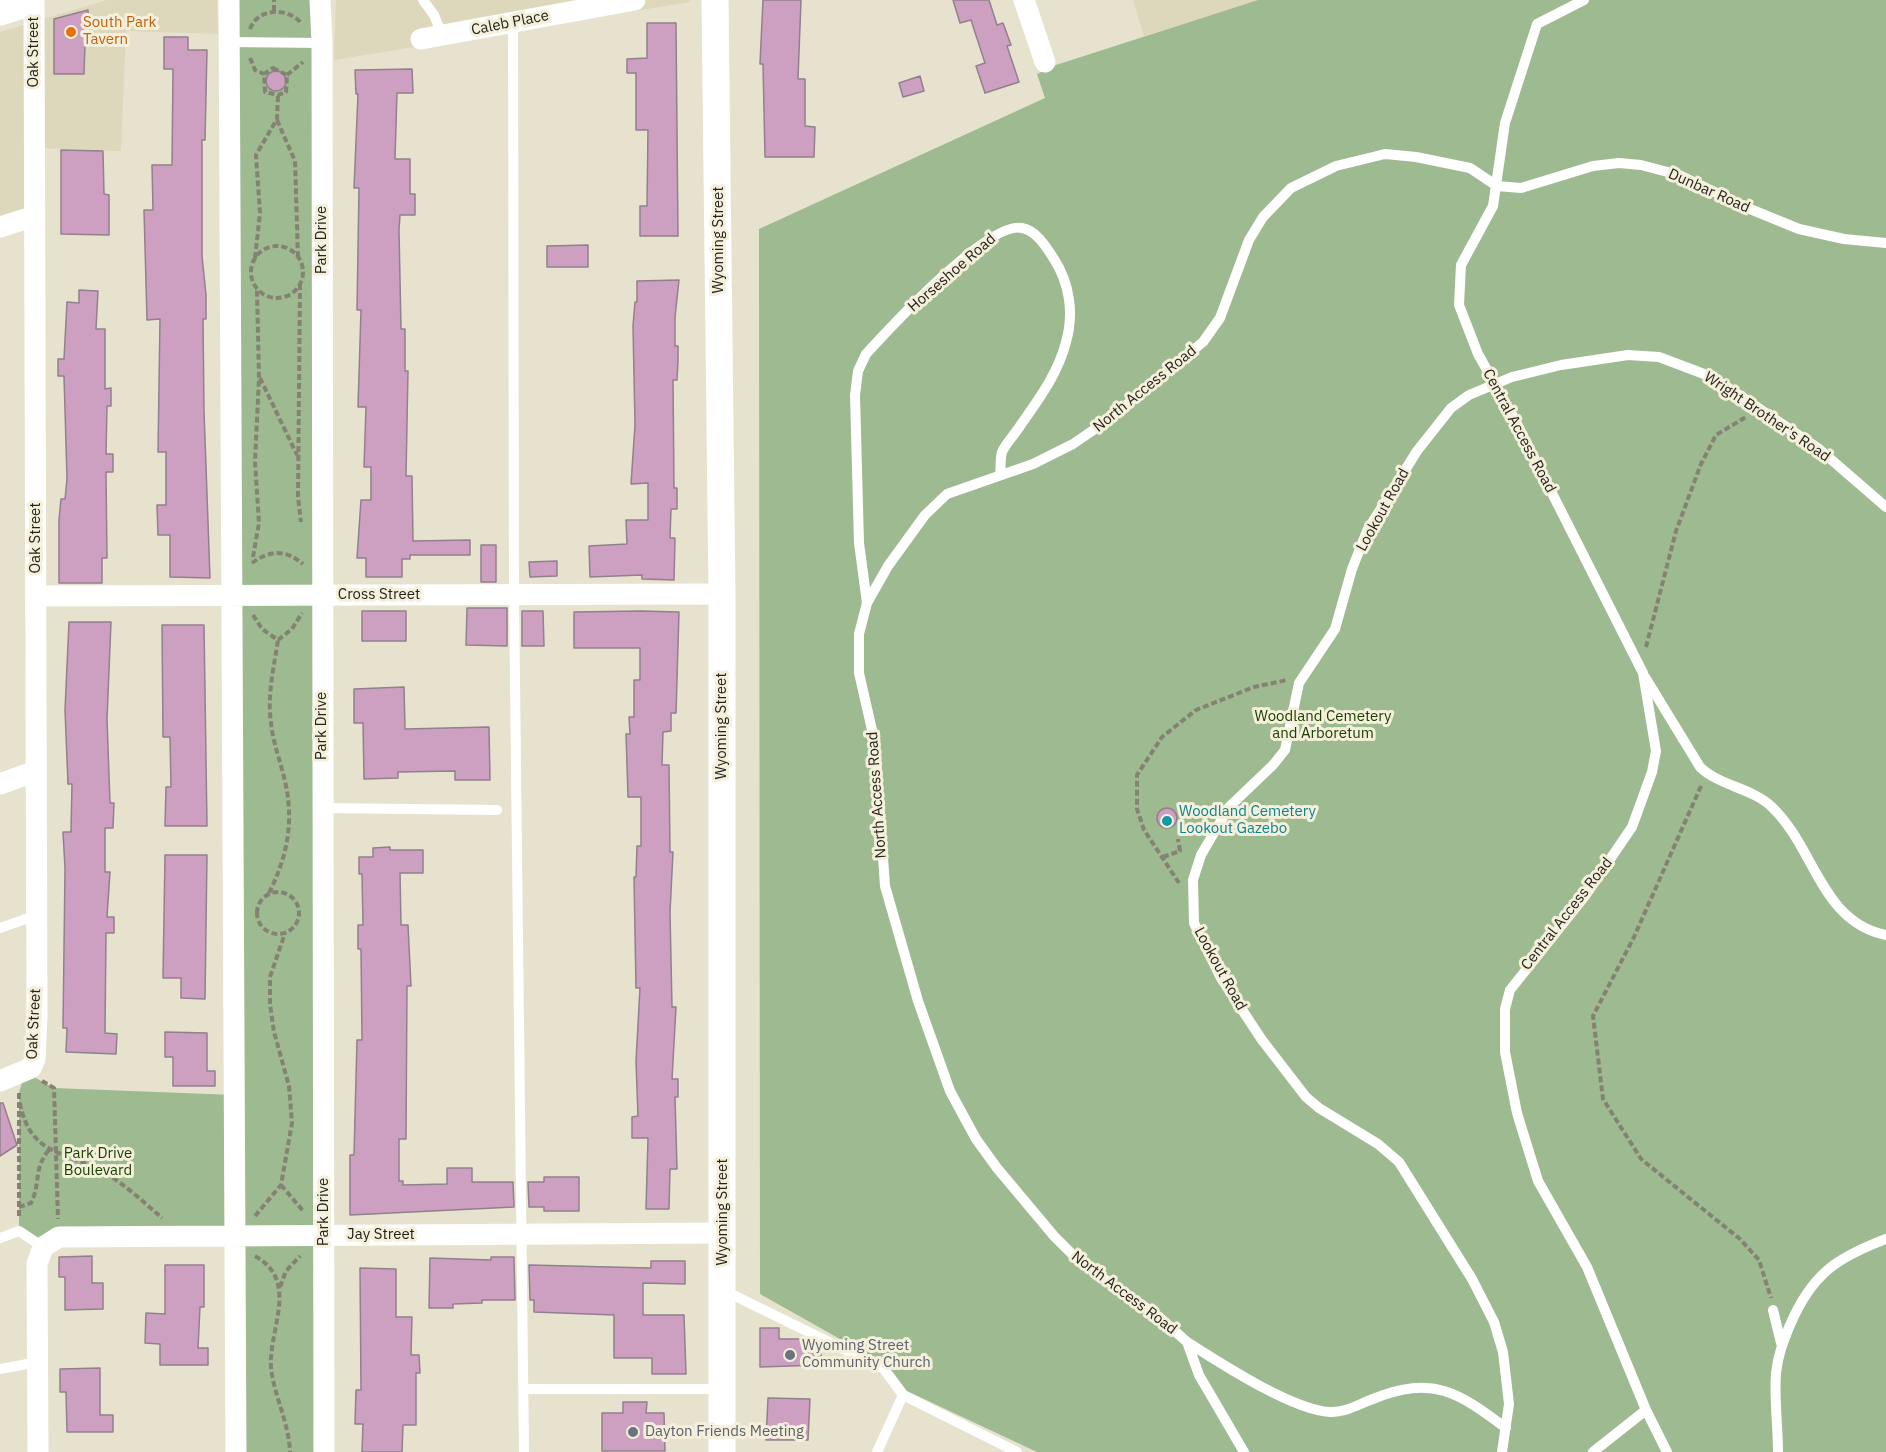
<!DOCTYPE html>
<html>
<head>
<meta charset="utf-8">
<style>
  body { margin:0 }
  canvas { display:block; background:#e7e2ce }
</style>
</head>
<body>
<canvas width="1886" height="1452"></canvas>
<script>
const context = document.querySelector('canvas').getContext('2d');
context.lineJoin = 'round';
function paint(path, color) { context.fillStyle = color; context.fill(path, 'evenodd'); }
function stroke(path, color, width, dash) { context.strokeStyle = color; context.lineWidth = width; context.lineCap = dash ? 'butt' : 'round'; context.setLineDash(dash || []); context.stroke(path); }
function write(font, color, halo, rows, align = 'center') {
  context.font = font + ' "IBM Plex Sans",sans-serif'; context.lineWidth = 6; context.setLineDash([]); context.textBaseline = 'middle'; context.strokeStyle = halo; context.fillStyle = color; for (const [text, x, y, turn = 0] of rows) {
    context.save(); context.translate(x, y); context.rotate((+turn || 0) * Math.PI / 180); context.textAlign = isNaN(turn) ? turn : align; if (halo) context.strokeText(text, 0, 0); context.fillText(text, 0, 0); context.restore();
  }
}
paint(new Path2D(`
  M107,0H217L218,34L126,31L121,151L40,148L29,210L0,219V32Z
  M336,0H690V2L334,60Z
  M1133,0H1258L1144,36Z`), '#ddd7bc');
paint(new Path2D(`
  M229,0H320L324,1452H236L235,1235L48,1243L19,1231V1093L25,1072L54,1088L234,1095Z
  M1258,0H1886V1452H1037L907,1391L888,1366L760,1294L759,229L1045,98L1037,74L1056,65Z`), '#9dba90');
const building = new Path2D(`
  M763,0H801L798,79H805V126L815,127L814,157H765L763,64H760Z
  M953,0H989L997,25L1003,23L1011,45L1007,46L1019,82L985,93L976,66L985,63L971,20L960,23Z
  M88,10L89,44L85,45L84,74H54V19Z
  M647,23H676L678,236H640V206H647L648,130H636V73H627V59L647,58Z
  M164,37H188V50H207L205,140H202V256L206,295V319H203L204,411L210,578L170,577V535H158L157,505H166V452H158L160,319L147,320L144,210H153L152,165H172L173,69H164Z
  M412,69L413,93H397L395,159H410V194H415V215H400L399,230L401,329H405V371H408L406,476H412L413,541L470,540V555H410V559H402V577H366V558H357L361,500H371V467H364L366,407H358L361,310H357L359,188H354L358,94H356L355,70Z
  M266 81a10 10 0 1 1 20 0a10 10 0 1 1-20 0Z
  M920,76L924,91L903,97L899,83Z
  M61,150L103,151L104,194L109,195V235L61,234Z
  M588,245V267H547V246Z
  M679,280L675,317V346H678V361L677,380H673L674,488H677V509H671L670,538H675L674,580L642,579V575L590,577L589,546L627,544L626,520H648V483L631,484L635,425L633,326L635,302H637V281Z
  M79,290L98,291L96,329H105V389L111,388V406H107L106,454H113V472H106L107,558H102V583H59V520L61,499H65L67,479L64,376H58V359H64L67,302L79,303Z
  M481,545H496V582H481Z
  M557,561V576L530,577L529,562Z
  M467,608H507V646L466,645Z
  M362,611H406V641H362Z
  M522,611H543L544,646H522Z
  M641,611L679,612L676,713H671V731L663,732L662,765H669L670,852H673L670,912L672,1007H676L672,1079H678V1097H675L677,1169H670L669,1209H646L648,1138H632V1117L638,1116L636,1061L640,988H636L634,877H636L637,846H641V797H628L626,734H630L629,717H634V680H640V648H574V612Z
  M69,622H111L107,719L110,803H114L113,828H105V872H110L107,917H114V933H106L105,1033L117,1034L116,1054L66,1052L67,1028H63L65,868L63,832H71L72,784H68L65,710Z
  M162,625H204L207,826H165L166,787H171L170,737H163Z
  M404,687L405,729L489,727L490,780H455V771L398,772V778L364,779L363,723H354V689Z
  M1157 818a10 10 0 1 1 20 0a10 10 0 1 1-20 0Z
  M390,847V850H423V873H400L401,925H408L411,986H407L406,1139H399V1181H403V1185L447,1184V1168H472V1182H513L514,1207L350,1215V1155H354L357,1040H362L361,949H358V925H363L362,874H359V857H373V848Z
  M165,855H207L205,999L181,998V978H163Z
  M165,1032L207,1033V1071H215V1086H173V1057H165Z
  M0,1103H3L17,1145L0,1156Z
  M544,1177H579V1211H544V1207H529L528,1182H544Z
  M92,1256V1283H103V1309L65,1310V1277H59V1257Z
  M491,1257H514L515,1300H482V1303L453,1304V1308H429L430,1258L491,1260Z
  M651,1261H685V1284L643,1283V1315H684L686,1374H652V1358H614V1315L534,1312V1300H530L529,1265L651,1268Z
  M165,1265H204V1307H200L198,1348H208V1365H160V1344L145,1343L146,1313L165,1314Z
  M360,1268L396,1269V1317H412L411,1355H419L420,1373H416V1425H403L402,1452H362L363,1424H355L356,1390H361Z
  M760,1328H779V1339H806L813,1345L821,1346V1365L760,1367Z
  M100,1368V1415H113V1432H67L66,1392H60V1369Z
  M768,1398L810,1399L808,1440H766Z
  M623,1402H647L646,1413H664L665,1451H602V1413H623Z`);
paint(building, '#cda0c1');
stroke(building, '#91808d', 1.5);
stroke(new Path2D(`
  M274,11V0
  M250,29C258,7 289,7 302,24
  M250,58L255,70L264,74
  M273,68L287,75L286,92L278,95L265,92L264,74Z
  M287,75L303,62
  M277,120L295,161L298,258
  M251 272a26 26 0 1 1 52 0a26 26 0 1 1-52 0Z
  M255,258L260,213L256,155L277,119L278,95
  M300,284L298,497L301,522
  M260,378L297,455
  M253,557L259,523L255,462L259,378L257,290
  M252,563C270,550 285,549 303,564
  M253,615L262,629L278,640L292,629L302,613
  M1646,647L1676,531L1701,464L1716,435L1746,417
  M1701,786L1634,937L1593,1016L1603,1099L1641,1159L1740,1239L1759,1260L1771,1298
  M1163,857L1180,851L1178,839
  M1179,883L1144,830L1137,809V775L1162,737L1196,710L1254,687L1287,680
  M257 913a21 21 0 1 1 42 0a21 21 0 1 1-42 0Z
  M269,893C286,859 294,825 286,786C282,765 273,744 271,723C267,695 274,667 278,640
  M42,1081L54,1088L58,1219
  M19,1093V1218
  M20,1103C30,1156 65,1151 104,1172C125,1185 144,1202 162,1218
  M281,1185L304,1212
  M19,1207L31,1203C41,1183 33,1169 49,1150
  M255,1216L281,1185L292,1123L289,1086L274,1032L270,1004V977L285,933
  M255,1256C303,1283 264,1335 272,1375C277,1402 289,1425 290,1452
  M280,1287L286,1271L300,1256`), '#858274', 4, [6, 3]);
stroke(new Path2D(`
  M423,0L434,15L442,35
  M1584,0L1537,24L1505,123L1493,206L1461,265L1459,305L1478,354L1514,418L1643,673L1656,751L1652,772L1632,827L1585,896L1510,990L1505,1009V1052L1517,1113L1538,1181L1587,1267L1646,1410L1667,1452
  M513,23L514,595L524,1452
  M230,42L322,43
  M867,603L859,543L855,395L858,371L866,354C891,327 988,221 1022,228C1036,230 1047,248 1054,259C1070,284 1074,314 1066,342C1058,374 1038,400 1020,426C1015,434 1006,443 1002,452C1000,459 1001,468 1000,475
  M1645,677L1700,767C1720,786 1752,788 1772,807C1815,848 1821,922 1886,935
  M322,808L497,810
  M0,928L37,915
  M0,1238L19,1231L43,1247
  M723,1290L884,1369L903,1395
  M1773,1310L1781,1343
  M1187,1342C1220,1363 1292,1410 1330,1412C1345,1413 1359,1404 1373,1399C1433,1375 1458,1392 1506,1428
  M0,1369L38,1362
  M524,1389H722
  M877,1452L903,1395L1017,1452
  M1244,1452L1199,1375L1187,1342L1158,1316L1080,1262L1054,1236L997,1168L976,1139L950,1091L918,1001L885,886L875,743L859,673V634L867,603L888,566L925,515L947,494L1033,464L1073,444L1108,420L1203,342L1220,318L1249,240L1263,217L1291,188L1336,166L1385,154L1416,157L1470,168L1497,186L1521,188L1593,166L1619,163L1641,165L1679,175L1750,209L1799,229L1844,239L1886,243
  M1502,1452L1509,1404L1503,1352L1494,1322L1472,1279L1399,1162L1378,1144L1319,1108L1306,1097L1262,1040L1221,978L1194,923L1193,880L1201,855L1229,807L1273,765L1285,750L1299,683L1335,629L1352,569L1367,531L1417,451L1451,408L1469,395L1512,377L1561,365L1628,355L1659,357L1704,374L1724,385L1819,449L1886,507
  M1593,1452L1646,1410
  M1778,1452C1778,1426 1774,1399 1776,1373C1778,1355 1783,1342 1790,1325C1812,1274 1836,1258 1886,1239`), '#fff', 10);
stroke(new Path2D(`
  M229,0L236,1452
  M320,0L322,43L324,1452
  M1024,0L1045,62
  M421,39L635,0
  M0,227L35,216
  M36,596L722,594
  M0,784L36,771
  M0,1081L31,1068L35,1059L37,1017L34,0
  M38,1452L37,1264L43,1247L59,1237L723,1233`), '#fff', 21);
stroke(new Path2D(`
  M715,0L722,594V1452`), '#fff', 27);
stroke(new Path2D(`
  M0,9L27,0`), '#fff', 33);
for (const [x, y, r, color] of [
  [71,32,6,"#e8710a"],
  [1167,821,6,"#0f9aa8"],
  [790,1355,6,"#6b7280"],
  [633,1432,6,"#6b7280"]
]) { const dot = new Path2D(); dot.arc(x, y, r, 0, 2 * Math.PI); context.fillStyle = color; context.fill(dot); stroke(dot, '#f4f0db', 2); }
write('15px', '#c56008', '#f4f0db', [
  ["South Park",83,23],
  ["Tavern",83,40]
], 'left');
write('15px', '#24221b', '#f4f0db', [
  ["Caleb Place",510,23,-11],
  ["Oak Street",34,52,-90],
  ["Dunbar Road",1709,191,24],
  ["Park Drive",322,240,-90],
  ["Wyoming Street",719,240,-90],
  ["Horseshoe Road",952,273,-41],
  ["North Access Road",1145,389,-39],
  ["Wright Brother's Road",1767,417,34],
  ["Central Access Road",1519,431,62],
  ["Lookout Road",1383,510,-61],
  ["Oak Street",36,538,-90],
  ["Cross Street",379,595],
  ["Park Drive",322,726,-90],
  ["Wyoming Street",722,726,-90],
  ["North Access Road",877,795,-94],
  ["Central Access Road",1567,914,-52],
  ["Lookout Road",1220,969,61],
  ["Oak Street",34,1024,-87],
  ["Park Drive",324,1212,-90],
  ["Wyoming Street",723,1212,-90],
  ["Jay Street",381,1235],
  ["North Access Road",1124,1293,37]
]);
write('15px', '#1a4000', '#f4f0db', [
  ["Woodland Cemetery",1323,717],
  ["and Arboretum",1323,734],
  ["Park Drive",98,1154],
  ["Boulevard",98,1171]
]);
write('15px', '#0d838f', '#f4f0db', [
  ["Woodland Cemetery",1179,812],
  ["Lookout Gazebo",1179,829]
], 'left');
write('15px', '#5b616d', '#f4f0db', [
  ["Wyoming Street",802,1346],
  ["Community Church",802,1363],
  ["Dayton Friends Meeting",645,1432]
], 'left');
</script>
</body>
</html>
